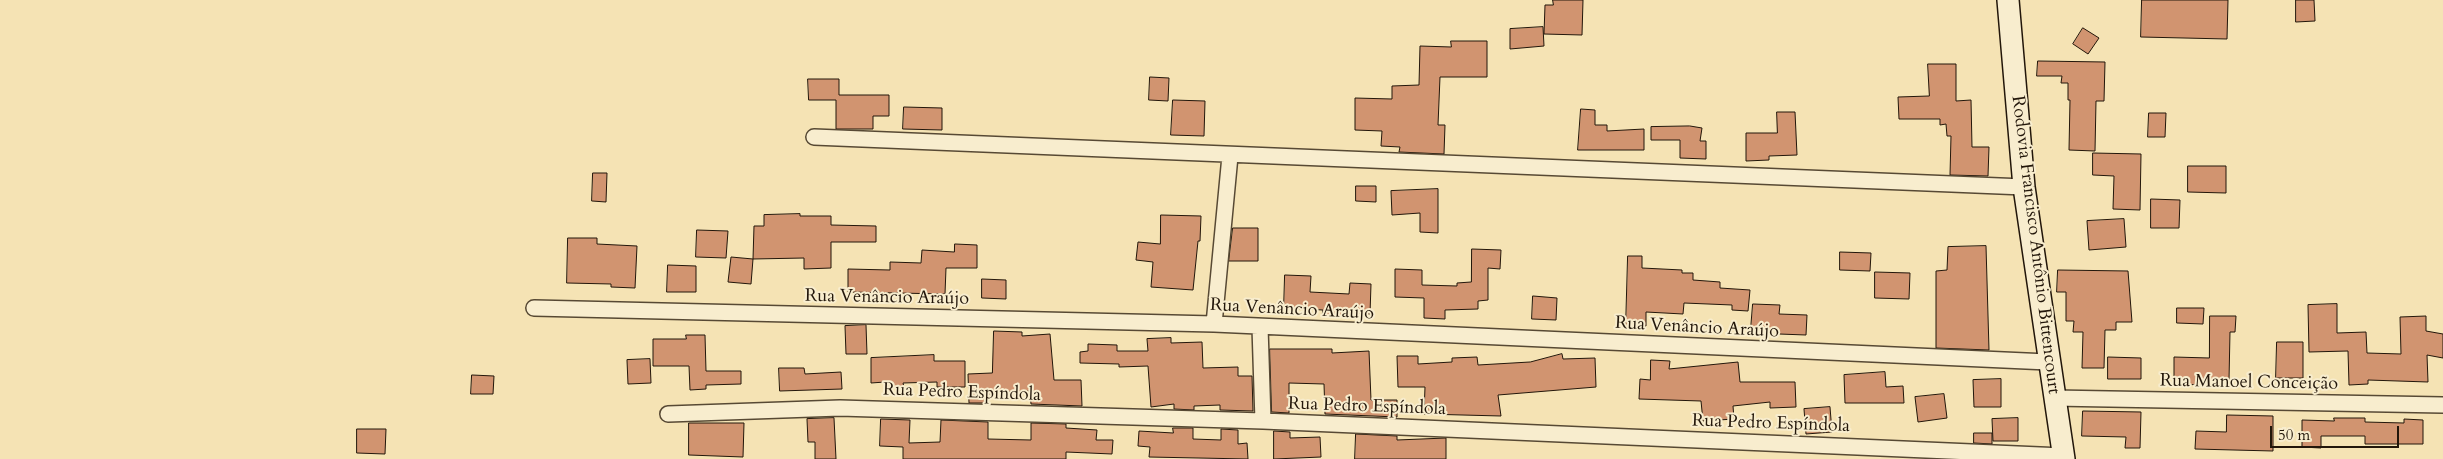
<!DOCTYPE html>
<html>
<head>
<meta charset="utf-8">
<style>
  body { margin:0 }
  #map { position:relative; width:2443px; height:459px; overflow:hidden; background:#f5e3b4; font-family:Cardo,serif }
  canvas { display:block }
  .scale { position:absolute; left:2270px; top:426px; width:129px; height:22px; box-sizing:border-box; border:2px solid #22160a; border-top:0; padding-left:6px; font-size:15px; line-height:18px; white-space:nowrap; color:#22160a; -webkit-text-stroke:4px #f8edce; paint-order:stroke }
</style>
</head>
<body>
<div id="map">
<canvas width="2443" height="459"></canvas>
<div class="scale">50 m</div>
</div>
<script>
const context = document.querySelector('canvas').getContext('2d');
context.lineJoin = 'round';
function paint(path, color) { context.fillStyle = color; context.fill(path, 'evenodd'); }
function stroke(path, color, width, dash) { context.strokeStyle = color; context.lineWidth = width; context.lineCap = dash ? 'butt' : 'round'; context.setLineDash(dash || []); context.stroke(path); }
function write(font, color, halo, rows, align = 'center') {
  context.font = font + ' Cardo,serif'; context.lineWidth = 4; context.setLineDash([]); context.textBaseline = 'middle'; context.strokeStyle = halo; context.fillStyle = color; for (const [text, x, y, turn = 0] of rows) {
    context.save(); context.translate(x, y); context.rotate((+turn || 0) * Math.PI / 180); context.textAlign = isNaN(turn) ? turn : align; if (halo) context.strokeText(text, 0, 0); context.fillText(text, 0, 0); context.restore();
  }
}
const building = new Path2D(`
  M1553,0H1583L1582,35L1544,34L1545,5H1553Z
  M2142,0H2228L2227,39L2141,37Z
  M2296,0H2314L2315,21L2296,22Z
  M1543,27L1544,46L1510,49V29Z
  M2083,28L2099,38L2088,54L2073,44Z
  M1451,41H1487V77H1440L1438,125H1445L1444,154L1399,152L1400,147L1381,146L1382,131L1355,130V98L1392,99V86L1419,85L1420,46L1451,47Z
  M2038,61L2105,62L2104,101H2096L2095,151L2069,150L2070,100H2068V83H2061L2062,76H2037Z
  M1928,64H1956V101L1971,100L1972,147H1989L1988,176L1950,175L1951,136H1947L1946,124L1940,125V119H1899L1898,97L1929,96Z
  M1150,77L1169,78L1168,101L1149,100Z
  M808,79H839V95H889V116H873V129H836V100H809Z
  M1173,100L1205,101L1204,136L1171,135Z
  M904,107L942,108V130L903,129Z
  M1581,109L1595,110V125H1607V131L1644,129V150H1578Z
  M1777,112H1795L1797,155L1769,156V160L1746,161V133H1777Z
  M2149,113H2166L2165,137H2148Z
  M1690,126L1702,128L1700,141H1706V159L1680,158V140H1651V127Z
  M2093,153L2141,154L2140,210L2113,209L2114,176L2093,175Z
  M2188,166H2226V193L2188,192Z
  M593,173H607L606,202L592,201Z
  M1356,186H1376V202L1356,201Z
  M1438,189V233L1420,232V213L1392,215L1391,191Z
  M2151,199L2180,200L2179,228H2151Z
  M800,214V216H831V225L876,226V242H831V268L804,269V258L753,259L751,284L728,282L731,257L753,259L754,226H764V215Z
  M1161,215L1201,216L1200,241H1198L1193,290L1151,287L1153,262L1136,260L1138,242L1160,244Z
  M2124,219L2126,247L2089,250L2087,221Z
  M1233,228H1258V261H1229Z
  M697,230L728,231L726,258L696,257Z
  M568,238H597V244L637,246L635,288L611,287V284L567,283Z
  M955,244L977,245V268H946L945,294L848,292V269L890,270V262L921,263L922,250L954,252Z
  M1986,246L1989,350L1936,348V271L1947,270L1948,247Z
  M1472,249L1501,250L1500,269L1488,268V300L1478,301V309L1445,310V319L1424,318V298L1395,297V269L1422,270V285L1457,286V283L1471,282Z
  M1840,252L1871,253L1870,271L1840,270Z
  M1628,256H1642V268L1682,270V273H1693V280L1720,282V288L1750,290L1748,311L1732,310V305L1684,303L1683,314L1646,312V326H1626Z
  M668,265L696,266V292H667Z
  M2058,270L2128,271L2132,322H2116V330H2105L2104,368H2082L2083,332H2073L2074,321H2066V292H2057Z
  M1875,272L1910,273L1909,299L1875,298Z
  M1285,275L1311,276L1310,292L1349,294L1350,283L1371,284L1370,314L1344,313V317L1322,316L1323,310L1284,308Z
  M982,279L1006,280V299L982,298Z
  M1533,296L1557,298L1556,320L1532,319Z
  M1753,304L1780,305L1779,314L1807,315L1806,335L1779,334V330L1751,329Z
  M2337,304V333L2366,332L2367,353L2401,354L2400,317L2426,316V331L2443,334V358L2427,355L2428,382L2368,380V384L2349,385L2348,351L2309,352L2308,305Z
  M2177,308H2204L2203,324L2177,323Z
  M2210,316H2236L2235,332H2230L2229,380L2204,379V385L2174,384V357L2209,358Z
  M866,325L867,354H846L845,326Z
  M994,331L1022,332V336L1050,334L1054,380H1081L1082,406L1031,404L1030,391L992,392V394H987V403H969L968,374L992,373Z
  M686,335H705L706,371H741V384L706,385V389L690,390L689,366H653V339H686Z
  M1171,338V343L1202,342L1203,368L1238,367V376H1252L1253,411L1220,410V405L1194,406V410L1174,409V404L1151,407L1148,366L1119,367V364L1080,363V352L1088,351V344L1117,345V351H1148L1147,339Z
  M2277,342H2303V378H2276Z
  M1270,349H1332V353L1369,351L1371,400H1397V417L1325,414L1324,384L1289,383V413L1272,412Z
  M1562,354L1563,359L1595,358L1596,387L1498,395L1501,416L1424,414L1425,387H1398L1397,356H1418V364L1452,362V358L1477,357L1478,365L1530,362Z
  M934,355V361H965V387H937V382L903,383L904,387L886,388L885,382L871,383V358Z
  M2108,357L2141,358V379H2108Z
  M650,359L651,383L628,384L627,360Z
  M1651,360L1670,361L1669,369L1738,362L1740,382H1795L1796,407L1770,408V402L1733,406L1734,419L1703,421L1701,401L1639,399L1640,379L1650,380Z
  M779,368H804L805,374L841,372L842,389L780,391Z
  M1885,372L1886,387L1903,386L1904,403H1845L1844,375Z
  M472,375L494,376L493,394H471Z
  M2001,379V407H1974L1973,380Z
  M1944,394L1947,418L1918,422L1915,397Z
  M1830,407L1832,432L1806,434L1804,409Z
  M2083,411L2141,412L2140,448H2125L2126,437L2082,436Z
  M2227,415L2273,416V451L2195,449L2196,431L2226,432Z
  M834,418L836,459H815V442H808L807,419Z
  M2018,418V441H1993L1992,419Z
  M2334,418H2365V422L2404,423V419L2423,420V444H2365V436H2321V448L2302,447V420L2334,421Z
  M881,419L910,420L909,443L940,442L941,420L988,422V439L1031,440V423L1066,424V428L1097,430L1096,440H1113L1112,454L1066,452V459H903V447L880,446Z
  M689,423H744L743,457L689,455Z
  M1173,428H1193V439L1221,440V429L1238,430V444L1247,443L1248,459L1149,457L1150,447L1138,446L1139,431L1173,433Z
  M357,429H386L385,454L357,453Z
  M1274,431L1290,432V438L1320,437L1321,457L1274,459Z
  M1974,433H1992V444L1974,443Z
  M1356,434L1397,436V440L1446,438V459H1355Z`);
paint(building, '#d19470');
stroke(building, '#22160a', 1);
const street = new Path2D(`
  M814,137L2024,187
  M534,308L1214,324L2048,362
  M1214,324L1230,156
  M1260,327L1263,421
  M2054,398L2443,405
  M668,414L840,408L1263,421L2063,456`);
const secondary = new Path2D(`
  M2008,0L2024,187L2064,459`);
stroke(street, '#574934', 18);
stroke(secondary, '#22160a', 24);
stroke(street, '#f8edce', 15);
stroke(secondary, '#f8edce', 21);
write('18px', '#22160a', '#f8edce', [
  ["Rodovia Francisco Antônio Bittencourt",2035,245,83],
  ["Rua Venâncio Araújo",887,298,1],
  ["Rua Venâncio Araújo",1292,310,3],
  ["Rua Venâncio Araújo",1697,328,3],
  ["Rua Manoel Conceição",2249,383,1],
  ["Rua Pedro Espíndola",962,393,2],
  ["Rua Pedro Espíndola",1367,407,2],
  ["Rua Pedro Espíndola",1771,424,2]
]);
</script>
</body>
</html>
